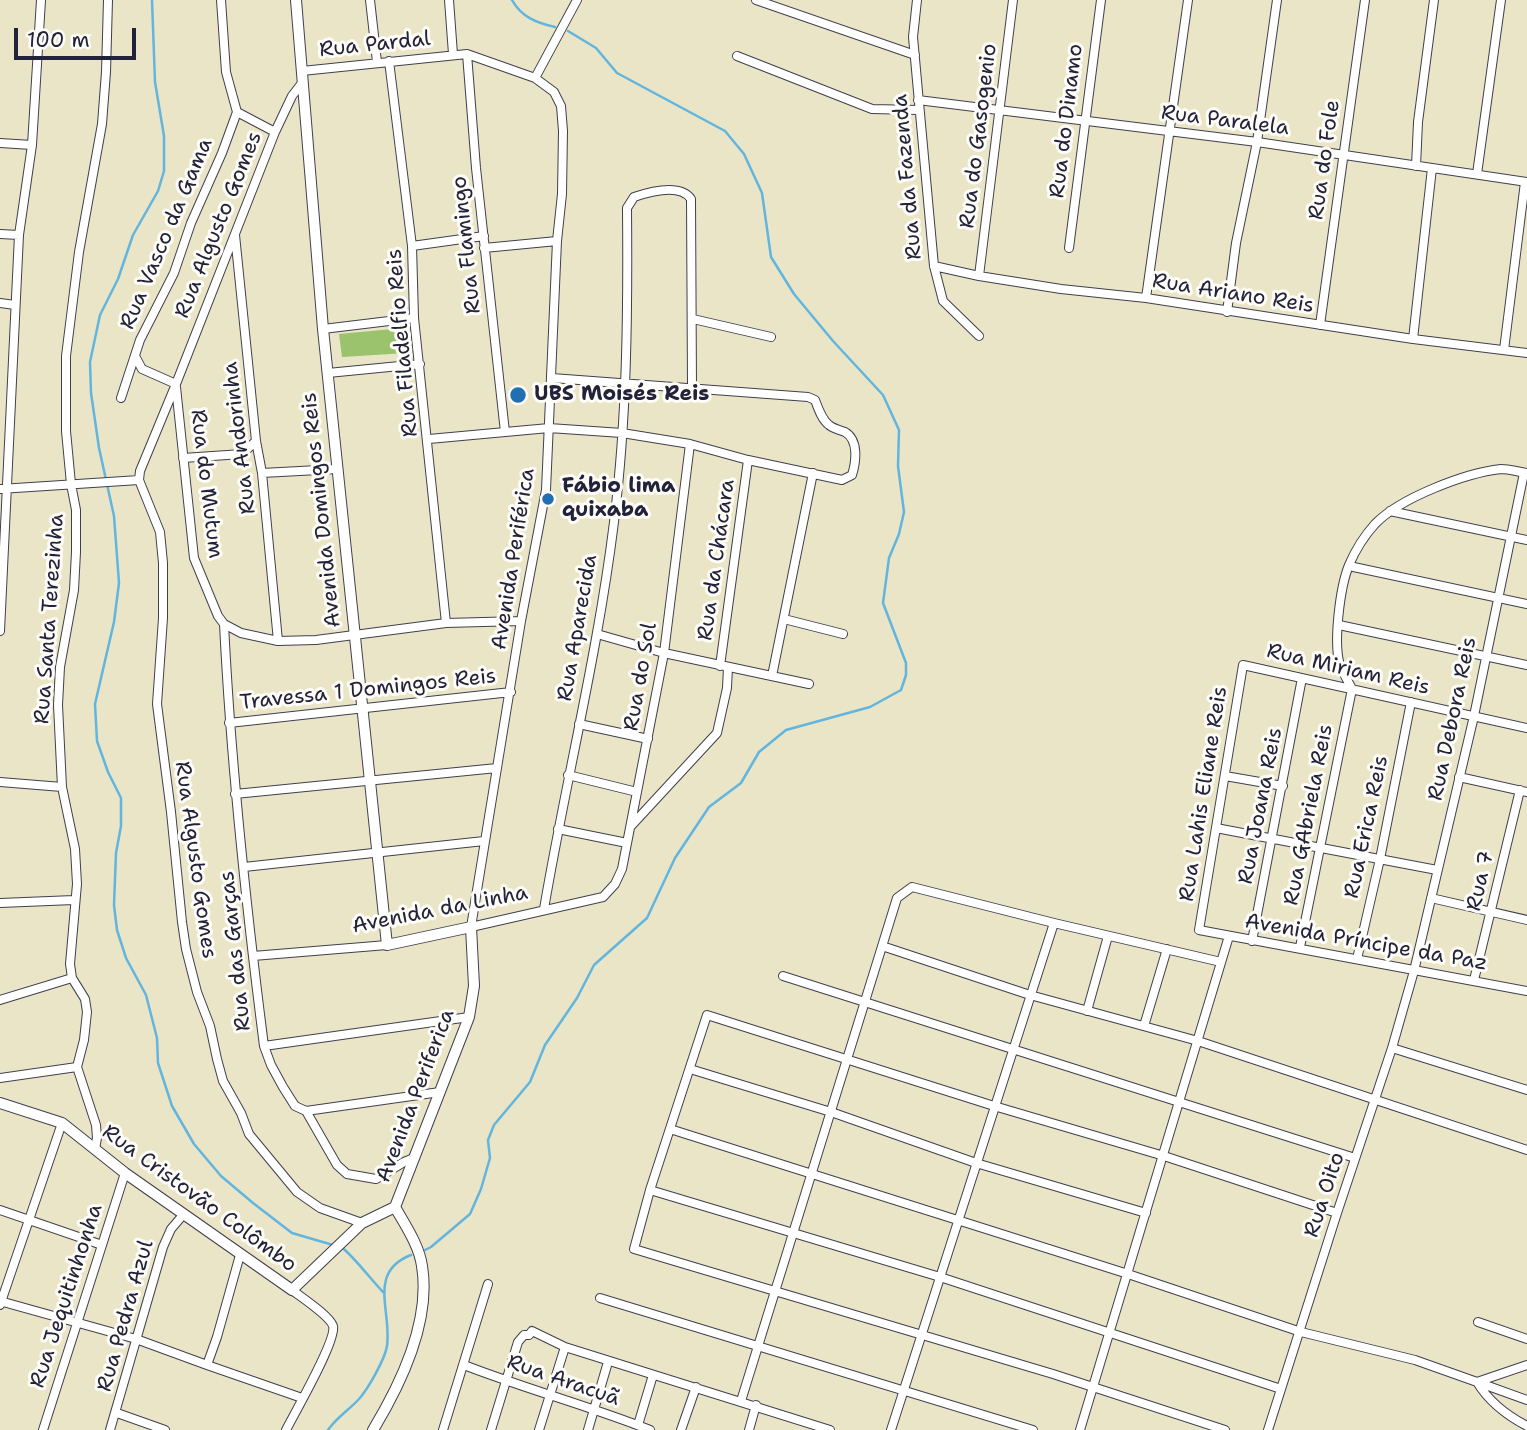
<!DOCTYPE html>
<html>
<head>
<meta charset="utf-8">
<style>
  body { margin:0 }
  #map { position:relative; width:1527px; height:1430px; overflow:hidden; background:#eae5c6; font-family:"Shantell Sans",sans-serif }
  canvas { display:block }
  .scale { position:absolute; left:14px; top:28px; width:122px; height:32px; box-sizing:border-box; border:4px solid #22223b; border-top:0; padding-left:9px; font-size:21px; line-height:24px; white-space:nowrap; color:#22223b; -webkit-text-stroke:5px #fdfcf7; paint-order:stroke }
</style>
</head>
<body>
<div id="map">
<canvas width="1527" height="1430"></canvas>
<div class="scale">100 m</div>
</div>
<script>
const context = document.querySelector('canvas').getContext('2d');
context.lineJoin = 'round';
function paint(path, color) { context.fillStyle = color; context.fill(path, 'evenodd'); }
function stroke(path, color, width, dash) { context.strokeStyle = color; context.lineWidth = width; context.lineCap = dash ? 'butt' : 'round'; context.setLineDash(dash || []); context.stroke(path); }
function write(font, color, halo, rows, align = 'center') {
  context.font = font + ' "Shantell Sans",sans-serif'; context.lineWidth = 6; context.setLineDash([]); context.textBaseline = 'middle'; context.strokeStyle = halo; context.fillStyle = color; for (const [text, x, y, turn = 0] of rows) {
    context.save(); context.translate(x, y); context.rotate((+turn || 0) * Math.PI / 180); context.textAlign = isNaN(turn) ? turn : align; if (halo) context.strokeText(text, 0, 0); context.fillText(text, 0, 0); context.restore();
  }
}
paint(new Path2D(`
  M403,328L407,353L342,357L339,334Z`), '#9bc26d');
stroke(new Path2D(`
  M152,0L155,82L164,136V171L158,191L133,235L118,279L100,315L90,362L91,393L99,448L114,516L119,583L114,622L95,704L97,741L108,772L121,798V826L116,853L114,905L117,930L126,958L146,995L157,1038L158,1063L172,1106L194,1144L221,1176L253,1203L292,1233L333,1245
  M512,0C521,17 537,23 555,27
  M342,1248C349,1251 374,1283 383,1292
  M425,1250L431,1247L470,1214L481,1189L490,1158L488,1140L494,1125L530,1082L545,1045L577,998L594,965L647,918L675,858L709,807L741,783L759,752L786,730L870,707L901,690L906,675V663L883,603L889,558L899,534L904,512L898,466L899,430L883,395L833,341L794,294L771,257L762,193L744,154L725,131L617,73L596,48L568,31
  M328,1430C336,1418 349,1410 359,1399C368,1389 385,1359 387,1346C392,1311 367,1272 411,1255`), '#62b5de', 2.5);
const minor = new Path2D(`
  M370,0L377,62
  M449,0L453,54
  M756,0L915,55
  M917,0L913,37L934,266L943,301L979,336
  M467,54L476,168L505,432
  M737,56L872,109L919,110
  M389,61L412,246L414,318L446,623
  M302,71L467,54L535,78L554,92L561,106L563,131L562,194L557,241L546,490L521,621L471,927L603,897L615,884L622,869L664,653L690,444
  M535,78L577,0
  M918,100L1257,142L1527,182
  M237,112L275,132
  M0,143L32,145
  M1416,166L1418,122L1434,0
  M1477,174L1501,0
  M0,234L19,235
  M235,235L256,441L262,473L278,641
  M412,246L484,236
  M484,248L557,241
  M1069,248L1101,0
  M934,266L979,276L1061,289L1146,298L1413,339L1527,353
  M979,276L1013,0
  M1146,298L1188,0
  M0,303L15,305
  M1227,312L1236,243L1257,142L1277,0
  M693,319L771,337
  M1320,325L1365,0
  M323,329L414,318
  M1413,339L1432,168
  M1504,350L1525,182
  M135,356L142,369L176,384
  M328,373L420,364
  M176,387L194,558L218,616L224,624L241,633L278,641L316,640L446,623L521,621
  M121,398L140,340L174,273L191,223L222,153L237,112L226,72L221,0
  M429,439L549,428L622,433L690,444L748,460L842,480L852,475C856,462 859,440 845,432C840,430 834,429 829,425C822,420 818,408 815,400L808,397L552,378
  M183,458L242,454L256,441
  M262,473L337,469
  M139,480L160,532L163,563V618L157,704L171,812L182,922L186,949L197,992L210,1026L217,1059L223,1081L241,1113L249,1134L297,1192L320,1208L362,1223
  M0,489L139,480L140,471L176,384L275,132L292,96L302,83
  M1390,511L1527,540
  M1349,566L1527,604
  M784,619L843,634
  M224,624C231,765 246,906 264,1046L271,1065L283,1087L295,1106L306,1111L337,1165L347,1174L376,1179L404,1162L414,1158
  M1339,625L1527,665
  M0,631L19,235L32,145L41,0
  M597,634L664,653L809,684
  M720,666L748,460
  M772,676L813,473
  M229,723L511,692
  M579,724L648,739
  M1527,728L1243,665L1199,930L1527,991
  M568,775L637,792
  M1225,776L1283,786
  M1459,777L1527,792
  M0,782L62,787
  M235,794L497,768
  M631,826L717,733L727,688L728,667
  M1216,828L1437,870
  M558,829L627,843
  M244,867L484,841
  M1431,898L1527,920
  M0,903L74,900
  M544,909C566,780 598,652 614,522C627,418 628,313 627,208L634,197C649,192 680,183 691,199L692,387
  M1252,941L1302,678
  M882,946L1030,995L1198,1041L1527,1150
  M1300,947L1352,689C1348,681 1343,673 1340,665C1333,643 1340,587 1349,565C1355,551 1365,535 1375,524C1400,498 1465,473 1501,469C1509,469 1519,472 1527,473
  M253,956L387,945
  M1357,959L1380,859L1411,702
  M783,976L1355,1158
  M1474,980L1520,790
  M0,1000L72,978
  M1087,1011L1108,936
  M1144,1026L1167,949
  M264,1046L469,1017
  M1392,1048L1527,1090
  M690,1069L831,1112L976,1163L1146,1213
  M0,1078L77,1067
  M306,1111L440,1092
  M670,1129L1128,1274L1301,1332L1415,1360L1477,1382L1527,1365
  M95,1149L97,1138L96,1125L77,1067L84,1040L87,1012L85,999L72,978L70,964L77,884L75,849L62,787L58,705L60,667L74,590L76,552V510L71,484L66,431V356L79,252L102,124L106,72L108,0
  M650,1190L940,1277L1281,1389
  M0,1210L102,1245
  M600,1298L1033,1430
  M0,1301L136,1339L207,1365L217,1337L240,1255
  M0,1305L62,1123
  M1478,1322L1527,1339
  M207,1365L302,1398
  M464,1365C526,1389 589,1406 650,1430
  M1477,1382C1489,1402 1506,1415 1527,1426
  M1477,1382L1527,1400
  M741,1401L897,898L912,887L1054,923L1221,962
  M117,1413L165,1430
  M638,1425L653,1375
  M43,1430L125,1173
  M110,1430L163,1247L171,1229L183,1215
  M286,1430C294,1414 337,1340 333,1326C330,1316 301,1297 292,1290
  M443,1430L488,1284
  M491,1430L518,1342L524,1335H529L532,1331L565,1347L830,1430
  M539,1430L565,1347
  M588,1430L608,1362
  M681,1430L696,1387
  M749,1430L756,1405
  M891,1430L1054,923
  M1080,1430L1229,936
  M1225,1430L1053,1374L634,1249L650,1190L707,1015L994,1106L1164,1156L1337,1213
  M1268,1430L1337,1213L1392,1048L1414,971L1474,716L1524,473`);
const tertiary = new Path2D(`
  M296,0L323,329L387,945L471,927L474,986L469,1017L395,1207C405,1225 419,1245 422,1266C431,1321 401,1384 373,1430
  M0,1103L62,1123L125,1173L292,1290L362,1223L395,1207`);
stroke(minor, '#403f50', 10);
stroke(tertiary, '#403f50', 12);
stroke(minor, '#fff', 8);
stroke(tertiary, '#fff', 10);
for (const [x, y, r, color] of [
  [518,395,9,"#1f6fb2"],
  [548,499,7,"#1f6fb2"]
]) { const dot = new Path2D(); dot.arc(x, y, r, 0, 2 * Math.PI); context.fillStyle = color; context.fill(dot); stroke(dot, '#fdfcf7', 2.5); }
write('21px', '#22223b', '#fdfcf7', [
  ["Rua Pardal",375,45,-6],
  ["Rua do Dinamo",1067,121,-83],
  ["Rua Paralela",1225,121,7],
  ["Rua do Gasogenio",979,136,-83],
  ["Rua do Fole",1325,160,-82],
  ["Rua da Fazenda",908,177,-95],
  ["Rua Algusto Gomes",219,225,-68],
  ["Rua Vasco da Gama",167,234,-67],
  ["Rua Flamingo",467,245,-96],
  ["Rua Ariano Reis",1233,294,9],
  ["Rua Filadelfio Reis",403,343,-95],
  ["Rua Andorinha",240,438,-97],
  ["Rua do Mutum",206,484,83],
  ["Avenida Domingos Reis",322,510,-96],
  ["Avenida Periférica",514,559,-81],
  ["Rua da Chácara",717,560,-82],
  ["Rua Santa Terezinha",50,619,-86],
  ["Rua Aparecida",578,628,-80],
  ["Rua Miriam Reis",1348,670,13],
  ["Rua do Sol",641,677,-80],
  ["Travessa 1 Domingos Reis",368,690,-6],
  ["Rua Debora Reis",1453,719,-78],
  ["Rua Lahis Eliane Reis",1204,794,-81],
  ["Rua Joana Reis",1261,806,-79],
  ["Rua GAbriela Reis",1309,815,-79],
  ["Rua Erica Reis",1367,827,-78],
  ["Rua Algusto Gomes",195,860,82],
  ["Rua 7",1481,881,-77],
  ["Avenida da Linha",440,910,-11],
  ["Avenida Príncipe da Paz",1366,943,10],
  ["Rua das Garças",236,951,-96],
  ["Avenida Periferica",416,1096,-69],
  ["Rua Oito",1325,1195,-72],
  ["Rua Cristovão Colômbo",199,1199,36],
  ["Rua Jequitinhonha",67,1296,-72],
  ["Rua Pedra Azul",126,1316,-74],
  ["Rua Aracuã",563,1381,19]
]);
write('bold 21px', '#22223b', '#fdfcf7', [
  ["UBS Moisés Reis",534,395],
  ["Fábio lima",562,487],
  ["quixaba",562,511]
], 'left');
</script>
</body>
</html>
